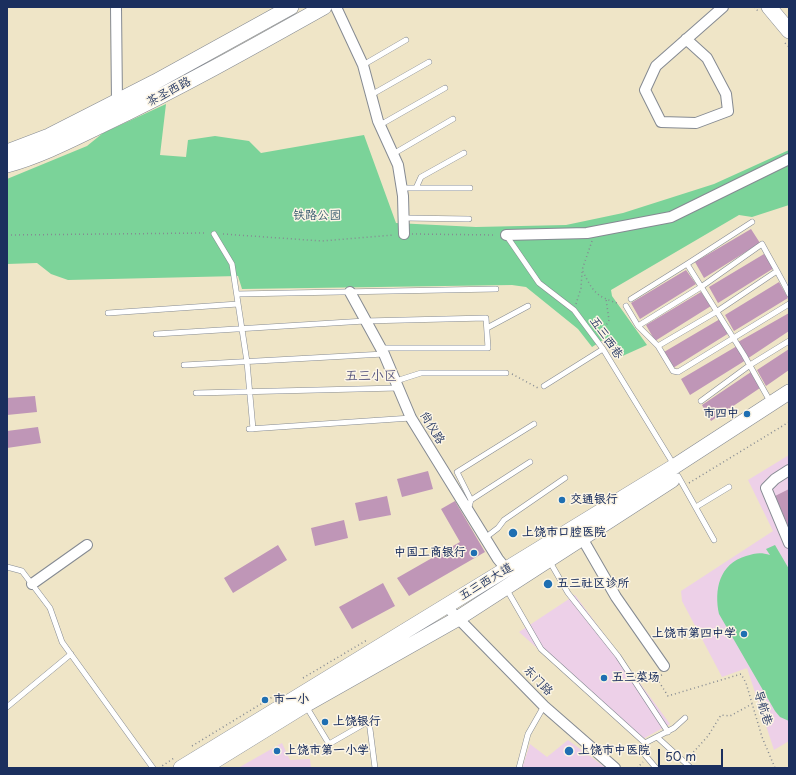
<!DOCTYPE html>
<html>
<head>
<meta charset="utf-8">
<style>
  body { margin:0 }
  #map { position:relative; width:796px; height:775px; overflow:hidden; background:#efe5c7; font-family:"Playpen Sans",sans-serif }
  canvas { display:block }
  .frame { position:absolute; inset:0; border:8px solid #1b2f5e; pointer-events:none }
  .scale { position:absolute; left:658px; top:749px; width:65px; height:18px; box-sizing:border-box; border:2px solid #1b2f5e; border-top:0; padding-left:5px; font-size:12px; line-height:14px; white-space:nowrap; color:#1b2f5e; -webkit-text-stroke:3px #fcf5e5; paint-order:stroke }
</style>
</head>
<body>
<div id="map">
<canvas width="796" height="775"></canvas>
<div class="frame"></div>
<div class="scale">50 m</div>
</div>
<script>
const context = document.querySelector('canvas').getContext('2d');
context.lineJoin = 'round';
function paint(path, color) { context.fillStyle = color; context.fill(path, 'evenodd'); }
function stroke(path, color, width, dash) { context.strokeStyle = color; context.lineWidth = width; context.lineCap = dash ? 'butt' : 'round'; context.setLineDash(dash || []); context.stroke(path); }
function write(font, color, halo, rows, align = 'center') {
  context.font = font + ' "Playpen Sans","LXGW WenKai TC",sans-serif'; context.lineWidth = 3; context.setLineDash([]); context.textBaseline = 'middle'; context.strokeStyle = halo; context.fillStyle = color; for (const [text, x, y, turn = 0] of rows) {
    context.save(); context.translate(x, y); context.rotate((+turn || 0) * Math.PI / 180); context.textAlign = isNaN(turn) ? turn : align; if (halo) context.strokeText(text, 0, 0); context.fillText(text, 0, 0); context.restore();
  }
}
paint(new Path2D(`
  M789,455V741L774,750L747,668L722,677L682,601L681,591L773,531L748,480Z
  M575,595L670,724L641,740L519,632Z
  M568,740L606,768H522L530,744L547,757Z
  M282,743L290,760L310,759L311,768H238Z`), '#edd0e8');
paint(new Path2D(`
  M166,104L160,155L186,157L188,140L215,136L249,141L261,153L364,135L396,223L476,227L566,225L623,213L714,184L789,150V205L752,217L739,215L611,290L612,296L647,345L618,358L603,340L592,347L578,329L526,287L512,285L242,289L238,276L68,280L51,274L37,263L7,264V179L87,146L103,133Z
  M775,545L789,569V721L780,717L775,711L719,614C714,590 719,564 746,556C755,553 761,552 770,555L766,549Z`), '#7bd399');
paint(new Path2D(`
  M751,229L760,243L704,278L695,262Z
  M764,254L774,268L718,303L709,287Z
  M686,270L696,284L640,319L631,303Z
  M779,282L788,298L734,331L725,315Z
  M701,292L711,306L655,341L646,325Z
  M789,313V331L747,359L738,342Z
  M720,319L729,333L673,368L664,352Z
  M737,346L746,360L690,395L681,379Z
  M789,349V370L766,386L757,370Z
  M751,372L760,388L711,421L702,405Z
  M35,396L37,412L7,415V398Z
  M38,427L41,443L7,448V431Z
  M428,471L433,489L402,497L397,479Z
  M789,489V528L775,496Z
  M387,496L391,515L359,521L355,503Z
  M455,501L485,552L409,596L397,578L460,542L441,509Z
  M344,520L348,538L315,546L311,528Z
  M278,545L287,560L233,593L224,578Z
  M383,583L395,606L352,629L339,607Z`), '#bf96b7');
const service = new Path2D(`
  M363,65L406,40
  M371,95L429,62
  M380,125L445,88
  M393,154L453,119
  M402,188H470
  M416,188L421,177L464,153
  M404,218L469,219
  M214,234L232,264L247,362L253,429
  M506,235L539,283L574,310L603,349L674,465
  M687,264L744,355L771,403
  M777,271L716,312L658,346L638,326L701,287L762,244C771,261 781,277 789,294
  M237,294L496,289
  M631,299L687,264L752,222
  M626,306L638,326
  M108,313L238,304
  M487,328L528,306
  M156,334L365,321L486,318L488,348H381
  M658,346L673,371L678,372L789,304
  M184,365L384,354
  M396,381L421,373H506
  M544,386L603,349
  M196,393L398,388
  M701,401L750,365L789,341
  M249,429L411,418
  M678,476L714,540
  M471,500L530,462
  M696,507L729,487
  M468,510L471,500L457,472L534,424
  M485,538L498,528L504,520L565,478
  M550,562L568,593L618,656L668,732
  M7,567L22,571L50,608L62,642L153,768
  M507,590L541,649L645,743V755L656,768
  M306,706L329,744L369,721L375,768
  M7,707L71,654
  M657,737L691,768
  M645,743L674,728L685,718
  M519,768L528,734L544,706`);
const minor = new Path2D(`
  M116,7L117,102
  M336,7L363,65L378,121L398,165L403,196L404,234
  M686,39L707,58L726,94L728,111L696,123L661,122L645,90L656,66L723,7
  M506,235L587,233L671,217L789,159
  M350,292L384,354L411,418L498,559L507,570
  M789,470L775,479L766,488L789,543
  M582,538L616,597L664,666
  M32,584L87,545
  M446,606L544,706L615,768`);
const secondary = new Path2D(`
  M769,7L789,31
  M7,152L49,136L155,82L291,7
  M7,165C40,156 71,140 102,125C178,89 251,48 324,7
  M181,768L675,466L789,392
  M203,768L305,705L457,619L672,480`);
stroke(service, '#858a92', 6);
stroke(minor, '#858a92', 12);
stroke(secondary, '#858a92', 16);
stroke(new Path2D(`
  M754,7L758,11
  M785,43L789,47
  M223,234L322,241L394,235
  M412,234L496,235
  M7,235L207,233
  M592,241L582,270C594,293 595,296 620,304
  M576,304L581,288L582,272
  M601,335L609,320L606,299
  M512,374L538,388
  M689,483L789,422
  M662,675L656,677L668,696L741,674L746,683L762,737L775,768
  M303,678L367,640
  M192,746L274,696
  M688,758L708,736L721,715L730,716L752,704
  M159,768L174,758
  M637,768L643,762`), '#858a92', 1.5, [1, 3]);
stroke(service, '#fff', 5);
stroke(minor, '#fff', 10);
stroke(secondary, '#fff', 15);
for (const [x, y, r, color] of [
  [747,414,4,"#1f6fb2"],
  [562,500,4,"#1f6fb2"],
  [513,533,5,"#1f6fb2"],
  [474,553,4,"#1f6fb2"],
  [548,584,5,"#1f6fb2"],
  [744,634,4,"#1f6fb2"],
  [604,678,4,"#1f6fb2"],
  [265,700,4,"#1f6fb2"],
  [325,722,4,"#1f6fb2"],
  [277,751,4,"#1f6fb2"],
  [569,751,5,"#1f6fb2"]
]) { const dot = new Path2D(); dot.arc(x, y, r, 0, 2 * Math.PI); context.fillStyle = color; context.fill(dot); stroke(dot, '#fcf5e5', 1.5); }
write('12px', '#1b2f5e', '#fcf5e5', [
  ["茶圣西路",169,92,-28],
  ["五三西巷",606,338,55],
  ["尚仪路",432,428,59],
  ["五三西大道",486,582,-31],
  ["东门路",538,681,46],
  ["导航巷",763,708,73]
]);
write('12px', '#33586d', '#fcf5e5', [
  ["铁路公园",317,216]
]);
write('bold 12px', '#1b2f5e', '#fcf5e5', [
  ["市四中",739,414,"right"],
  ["交通银行",570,500],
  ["上饶市口腔医院",522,533],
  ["中国工商银行",466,553,"right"],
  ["五三社区诊所",557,584],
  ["上饶市第四中学",736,634,"right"],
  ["五三菜场",612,678],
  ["市一小",273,700],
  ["上饶银行",333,722],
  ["上饶市第一小学",285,751],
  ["上饶市中医院",578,751]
], 'left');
write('13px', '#54537d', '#fcf5e5', [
  ["五三小区",371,376]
]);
</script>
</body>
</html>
